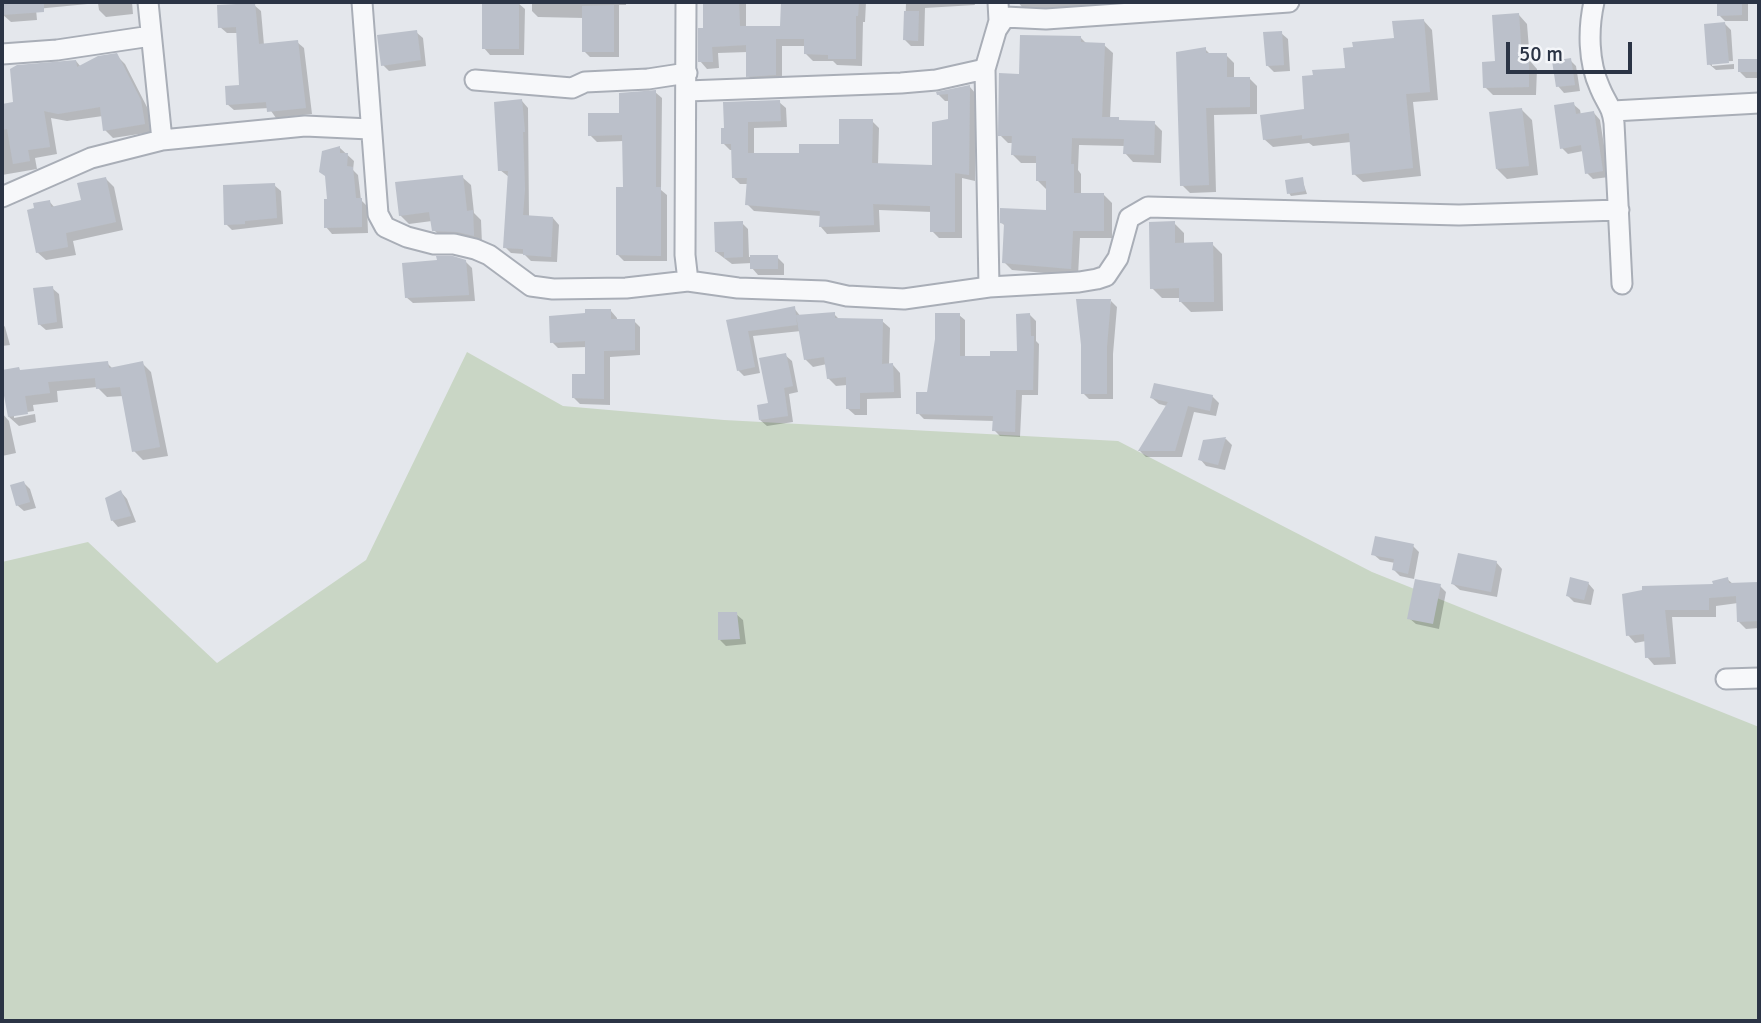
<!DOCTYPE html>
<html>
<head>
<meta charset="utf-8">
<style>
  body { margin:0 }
  #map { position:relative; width:1761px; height:1023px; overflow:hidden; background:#e4e7ec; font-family:Signika,sans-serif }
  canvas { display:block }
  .frame { position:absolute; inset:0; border:4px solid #2b3445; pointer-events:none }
  .scale { position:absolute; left:1506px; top:42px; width:126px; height:32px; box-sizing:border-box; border:4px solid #2b3445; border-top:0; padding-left:9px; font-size:21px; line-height:24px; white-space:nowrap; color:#2b3445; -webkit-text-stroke:5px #f4f6f9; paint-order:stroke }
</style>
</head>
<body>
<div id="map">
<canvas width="1761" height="1023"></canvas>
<div class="frame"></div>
<div class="scale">50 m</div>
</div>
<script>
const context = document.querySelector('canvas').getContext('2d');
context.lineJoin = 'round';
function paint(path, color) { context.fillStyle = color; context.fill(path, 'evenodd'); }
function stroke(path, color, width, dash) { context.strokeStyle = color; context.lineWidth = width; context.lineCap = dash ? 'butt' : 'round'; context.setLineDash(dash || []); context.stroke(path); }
paint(new Path2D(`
  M467,352L563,406L724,420L1118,441L1372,572L1759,727V1021H2V562L88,542L217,663L366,560Z`), '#c9d6c5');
paint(new Path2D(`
  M2,2H132L133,14L106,17L99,10L98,3L36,9L37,20L11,22L2,14Z
  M532,2H626V5H619V57H590L584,51V18L538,17L532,11Z
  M705,2H746V28H782V2H866L865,22H863L862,66L837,65L833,61H813L806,54V46H782V82L755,83L748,76V52L718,53L719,68L707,69L700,61L705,30Z
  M900,2H974L975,5L925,8L924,46H911L905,40L906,2Z
  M1018,2H1096V9L1025,11Z
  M1719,2H1748V21H1725L1719,15Z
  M518,3L525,9L524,55H490L484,48Z
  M254,5L261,11L264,45L297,42L304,48L312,114L276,118L269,108L234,110L227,104L241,87L238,33H227L220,27Z
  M1519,15L1527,24L1530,61L1537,69L1536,95H1493L1485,87Z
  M1424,21L1432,30L1438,100L1413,102L1421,176L1363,182L1354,174L1351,142L1313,146L1309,143L1273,147L1264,139L1306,110L1347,70Z
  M1725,24L1731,30L1733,61L1712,62V66L1734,64V69L1716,70L1709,64Z
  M416,32L423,38L426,66L389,71L383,65Z
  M1281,33L1288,39L1290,71L1274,72L1267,65Z
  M1081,38L1087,44L1104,45L1113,53L1110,119H1118L1122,122L1154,123L1162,131L1161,163L1133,162L1125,153V146L1079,145L1078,170L1081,174V195H1104L1112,203V238H1080L1078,276L1012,270L1004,262L1006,227L1002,223L1048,212L1046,189L1038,181V163H1021L1013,155V143H1008L1000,135L1020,75Z
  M1205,49L1211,55H1226L1234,63V79L1249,78L1257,86V114L1214,115L1216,192L1190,193L1182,185Z
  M116,55L125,64L148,109L152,132L113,138L105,130L103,116L67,121L51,118L57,154L35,158L37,169L2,175V106L15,104L76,61L81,67Z
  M1570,60L1576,66L1580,91L1564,93L1558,86Z
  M1759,60V78H1746L1740,72V61Z
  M970,87L976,94L975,181L962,178V238H939L932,231V212L879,210L880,232L827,234L821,227V216L754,211L747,204L748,184H740L733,177V150H730L723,143V130L779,102L786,108L787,127L754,128V155H801L841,146L872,121L879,128L878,165L934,166L950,121V101H945L938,94Z
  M655,92L662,98L661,190L667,195V261H624L618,255L625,189L624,141L597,142L590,135Z
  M522,101L528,108L529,217L553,218L559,225L557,262L531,261L524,254L511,253L505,247L509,177L500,170Z
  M1573,104L1580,110L1581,115L1594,113L1600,120L1609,177L1593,179L1587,173L1583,151L1568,154L1562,148Z
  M1522,110L1532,120L1538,175L1507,179L1497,169Z
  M340,148L354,161L353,170L358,175L361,200L367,206L368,233L332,234L326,227L328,201Z
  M462,177L471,185L474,213L481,220L482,244L443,239L434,230L432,221L409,224L400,215Z
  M106,179L114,187L123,230L73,241L76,255L46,260L37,252L49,201L55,208L83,202Z
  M1302,179L1307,194L1291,196L1289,193Z
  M274,185L281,191L283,224L232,230L226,224Z
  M742,223L748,229L749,257H777L784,264V275H758L752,268V263L732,264L716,252Z
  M1174,223L1184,233V244H1212L1222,254L1223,311L1191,312L1181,302V298H1162L1152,288Z
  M465,261L472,268L475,301L413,303L406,297Z
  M52,288L59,294L63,328L46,330L39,324Z
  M1111,301L1117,307L1113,354V399H1089L1083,393Z
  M794,308L801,317L834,314L840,320L882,321L890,328L889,365H893L900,373L901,398L867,399V415H855L847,408V385L836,386L828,378L827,364L813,367L805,359L801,331L753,336L760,373L744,376L738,370L729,321Z
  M611,311L617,318V321H634L640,327V355L610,357V405L580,404L574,398L586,376L587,347L558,348L552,342Z
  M959,315L965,320V358H991L1018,353L1030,315L1036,321V341L1039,344L1038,395H1022L1020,437L1000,436L994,430V421L924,419L918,413L929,394Z
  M2,323L5,327L10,345L2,346Z
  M785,355L792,361L798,392L789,394L793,422L767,426L760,420L770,405Z
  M107,363L113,369L142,363L151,372L168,456L143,460L134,451L123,396L107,397L97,387L57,391L58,402L33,405L34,411L14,414V418L35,414L36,422L19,426L9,417L2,372L18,369L21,371Z
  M1212,396L1219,403L1216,416L1194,412L1182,457H1146L1140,451L1167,406L1159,404L1152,398Z
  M2,413L9,421L16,453L2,456Z
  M1226,439L1232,445L1225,470L1206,466L1200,459L1204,441Z
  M24,483L30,489L36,508L24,511L17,505Z
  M121,492L127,499L136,522L118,527L112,520Z
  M1413,546L1419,552L1414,579L1400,576L1394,570L1395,563L1380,560L1373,554Z
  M1496,562L1502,569L1497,597L1460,590L1453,584Z
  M1727,579L1733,584L1757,583L1759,586V628L1746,629L1738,621V603L1716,606V617H1672L1676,664L1654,665L1647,657L1646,641L1635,643L1628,635L1624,595L1715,586Z
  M1588,583L1594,590L1591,605L1574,602L1567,595Z
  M1440,586L1446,592L1439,629L1416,624L1409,618Z
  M736,614L743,620L746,644L726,646L720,640Z`), '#0003');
paint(new Path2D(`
  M2,2H44V12L2,15Z
  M482,2H519V49H482Z
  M703,2H739L740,26H780L781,2H859L858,16H856V59H828V55L804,54V39H776V75L746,77V45L712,47L713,62H698V28H703Z
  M1717,2H1742V15L1717,16Z
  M255,3L259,44L298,40L306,108L267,112L266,102L226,105L225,86L239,85L236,27L218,28L217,5Z
  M614,5V52H582V6Z
  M904,11H919L918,41L903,40Z
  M1519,13L1522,59L1529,58V87L1483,88L1482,62L1495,61L1492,15Z
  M1424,19L1430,92L1406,94L1413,168L1352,175L1349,133L1302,139V135L1263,140L1260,115L1304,109L1302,76L1313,75L1312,70L1345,68L1343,48L1353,47L1352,42L1394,38L1392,21Z
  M1725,22L1729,63L1707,65L1704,24Z
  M417,30L421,60L381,66L377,35Z
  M1282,31L1284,65L1266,66L1263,32Z
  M1020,35L1081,36V42L1105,43L1102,117H1119V120L1155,121L1154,155L1123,154L1124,139L1072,138L1071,164H1074V193H1104V231H1073L1071,269L1002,263L1004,224L1000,223V208L1046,210V181H1036V156L1011,155L1012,136H998L999,73L1019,74Z
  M1206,47V53H1227V77H1250V107L1206,108L1209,185L1180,186L1176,52Z
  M117,53L141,100L145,124L103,131L100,107L58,114L44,111L50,147L28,150L30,161L13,164L7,129L2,130V104L13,102L10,69L17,65L76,60L77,67L98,56Z
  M1571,58L1575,85L1556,87L1552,61Z
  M1738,59H1759V72H1738Z
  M970,85L969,175L955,173V232H930V206L873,204L874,225L819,227L820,211L745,205L747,178H732L731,144H721V128H724L723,102L780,100L781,121L748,122V153H799V144H839V119H873L872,163L932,165V122L948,119V94L937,95L936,92Z
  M656,90V187H661V256L616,255V187H623L622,135L588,136V113H619V93Z
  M522,99L525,132H523L525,189L523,215L553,217L551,257L523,255V249L503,248L508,171H498L494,102Z
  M1574,102L1576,114L1594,111L1603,171L1585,174L1581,145L1560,149L1554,105Z
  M1522,108L1529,166L1496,169L1489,112Z
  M340,146V153H348L347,166L353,167L356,198H362V227L324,228V199H327L325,176L319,172L322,151Z
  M463,175L467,211L473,210L474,236L457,232L432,231L429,212L399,216L395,182Z
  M106,177L116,222L66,233L68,247L36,253L27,210L34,208L33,203L50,200L51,207L81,200L77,183Z
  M1303,177L1305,191L1287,194L1285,180Z
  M275,183L277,218L245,221V224L224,225L223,185Z
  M743,221V257L724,258V252H715L714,222Z
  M1175,221V243L1213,242L1214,302H1179V288L1150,289L1149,222Z
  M750,255H778V269H750Z
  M436,256H453L466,260L469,295L405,298L402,263L437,260Z
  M53,286L57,322L38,325L33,288Z
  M1076,299H1111L1107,346V394H1081V345Z
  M795,306L797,325L748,331L755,367L737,371L726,320Z
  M585,309H611V319H635V350L604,351V399L572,398V374H585V341L550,343L549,316L585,313Z
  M835,312V318L883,319L882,364L893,363L894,392L860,393V409H846V377L827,379L824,357L804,360L796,315Z
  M935,313H960V356H990V351H1017L1016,314L1030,313L1031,336H1034L1033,390H1016L1015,432L992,431L993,416L916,414V392H927L935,339Z
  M786,353L793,386L784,388L788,416L759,420L757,405L768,403L759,358Z
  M108,361L109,368L143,361L160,447L132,452L120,387L96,389L95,378L48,382L50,393L25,396L28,414L8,417L2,385V370L19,367L20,370Z
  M1154,383L1213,395L1210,411L1188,406L1175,451H1138L1168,402L1150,398Z
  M1226,437L1218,465L1198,460L1203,440Z
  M24,481L30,502L16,506L10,485Z
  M121,490L131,516L111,521L105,498Z
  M1375,536L1414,544L1408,574L1392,570L1394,559L1371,555Z
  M1458,553L1497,561L1491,592L1451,584Z
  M1570,577L1589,582L1584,600L1566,596Z
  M1728,577L1729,583L1758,582V621L1737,622L1736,596L1709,598V610H1665L1670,657L1645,658L1644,634L1626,636L1622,594L1642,590V586L1713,584L1712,581Z
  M1415,579L1441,584L1433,624L1407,619Z
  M718,612H737L740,639L718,640Z`), '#bbc0ca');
const minor = new Path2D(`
  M148,2L162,140
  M362,2L378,214L385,227L407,237L434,244H454L475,249L489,255L531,286L553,289L626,288L688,281L738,288L825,291L847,296L904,299L989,287L1079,282L1097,279L1106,276L1118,258L1129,218L1148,207L1459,215L1619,210
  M686,2L685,255L688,281
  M1594,2C1588,29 1588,62 1600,88C1606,103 1612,106 1614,123L1622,284
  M997,29L1005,17L1046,19L1289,2
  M2,54L57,50L151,36
  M475,80L572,88L585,82L648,79L687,73
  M687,91L901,83L936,80L985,69
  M1613,111L1759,103
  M2,197L91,158L162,140L305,126L370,129
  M989,287L985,69L999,21L998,2
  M1726,679L1759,678`);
stroke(minor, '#a9aeb7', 23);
stroke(minor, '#f7f8fa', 19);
</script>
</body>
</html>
